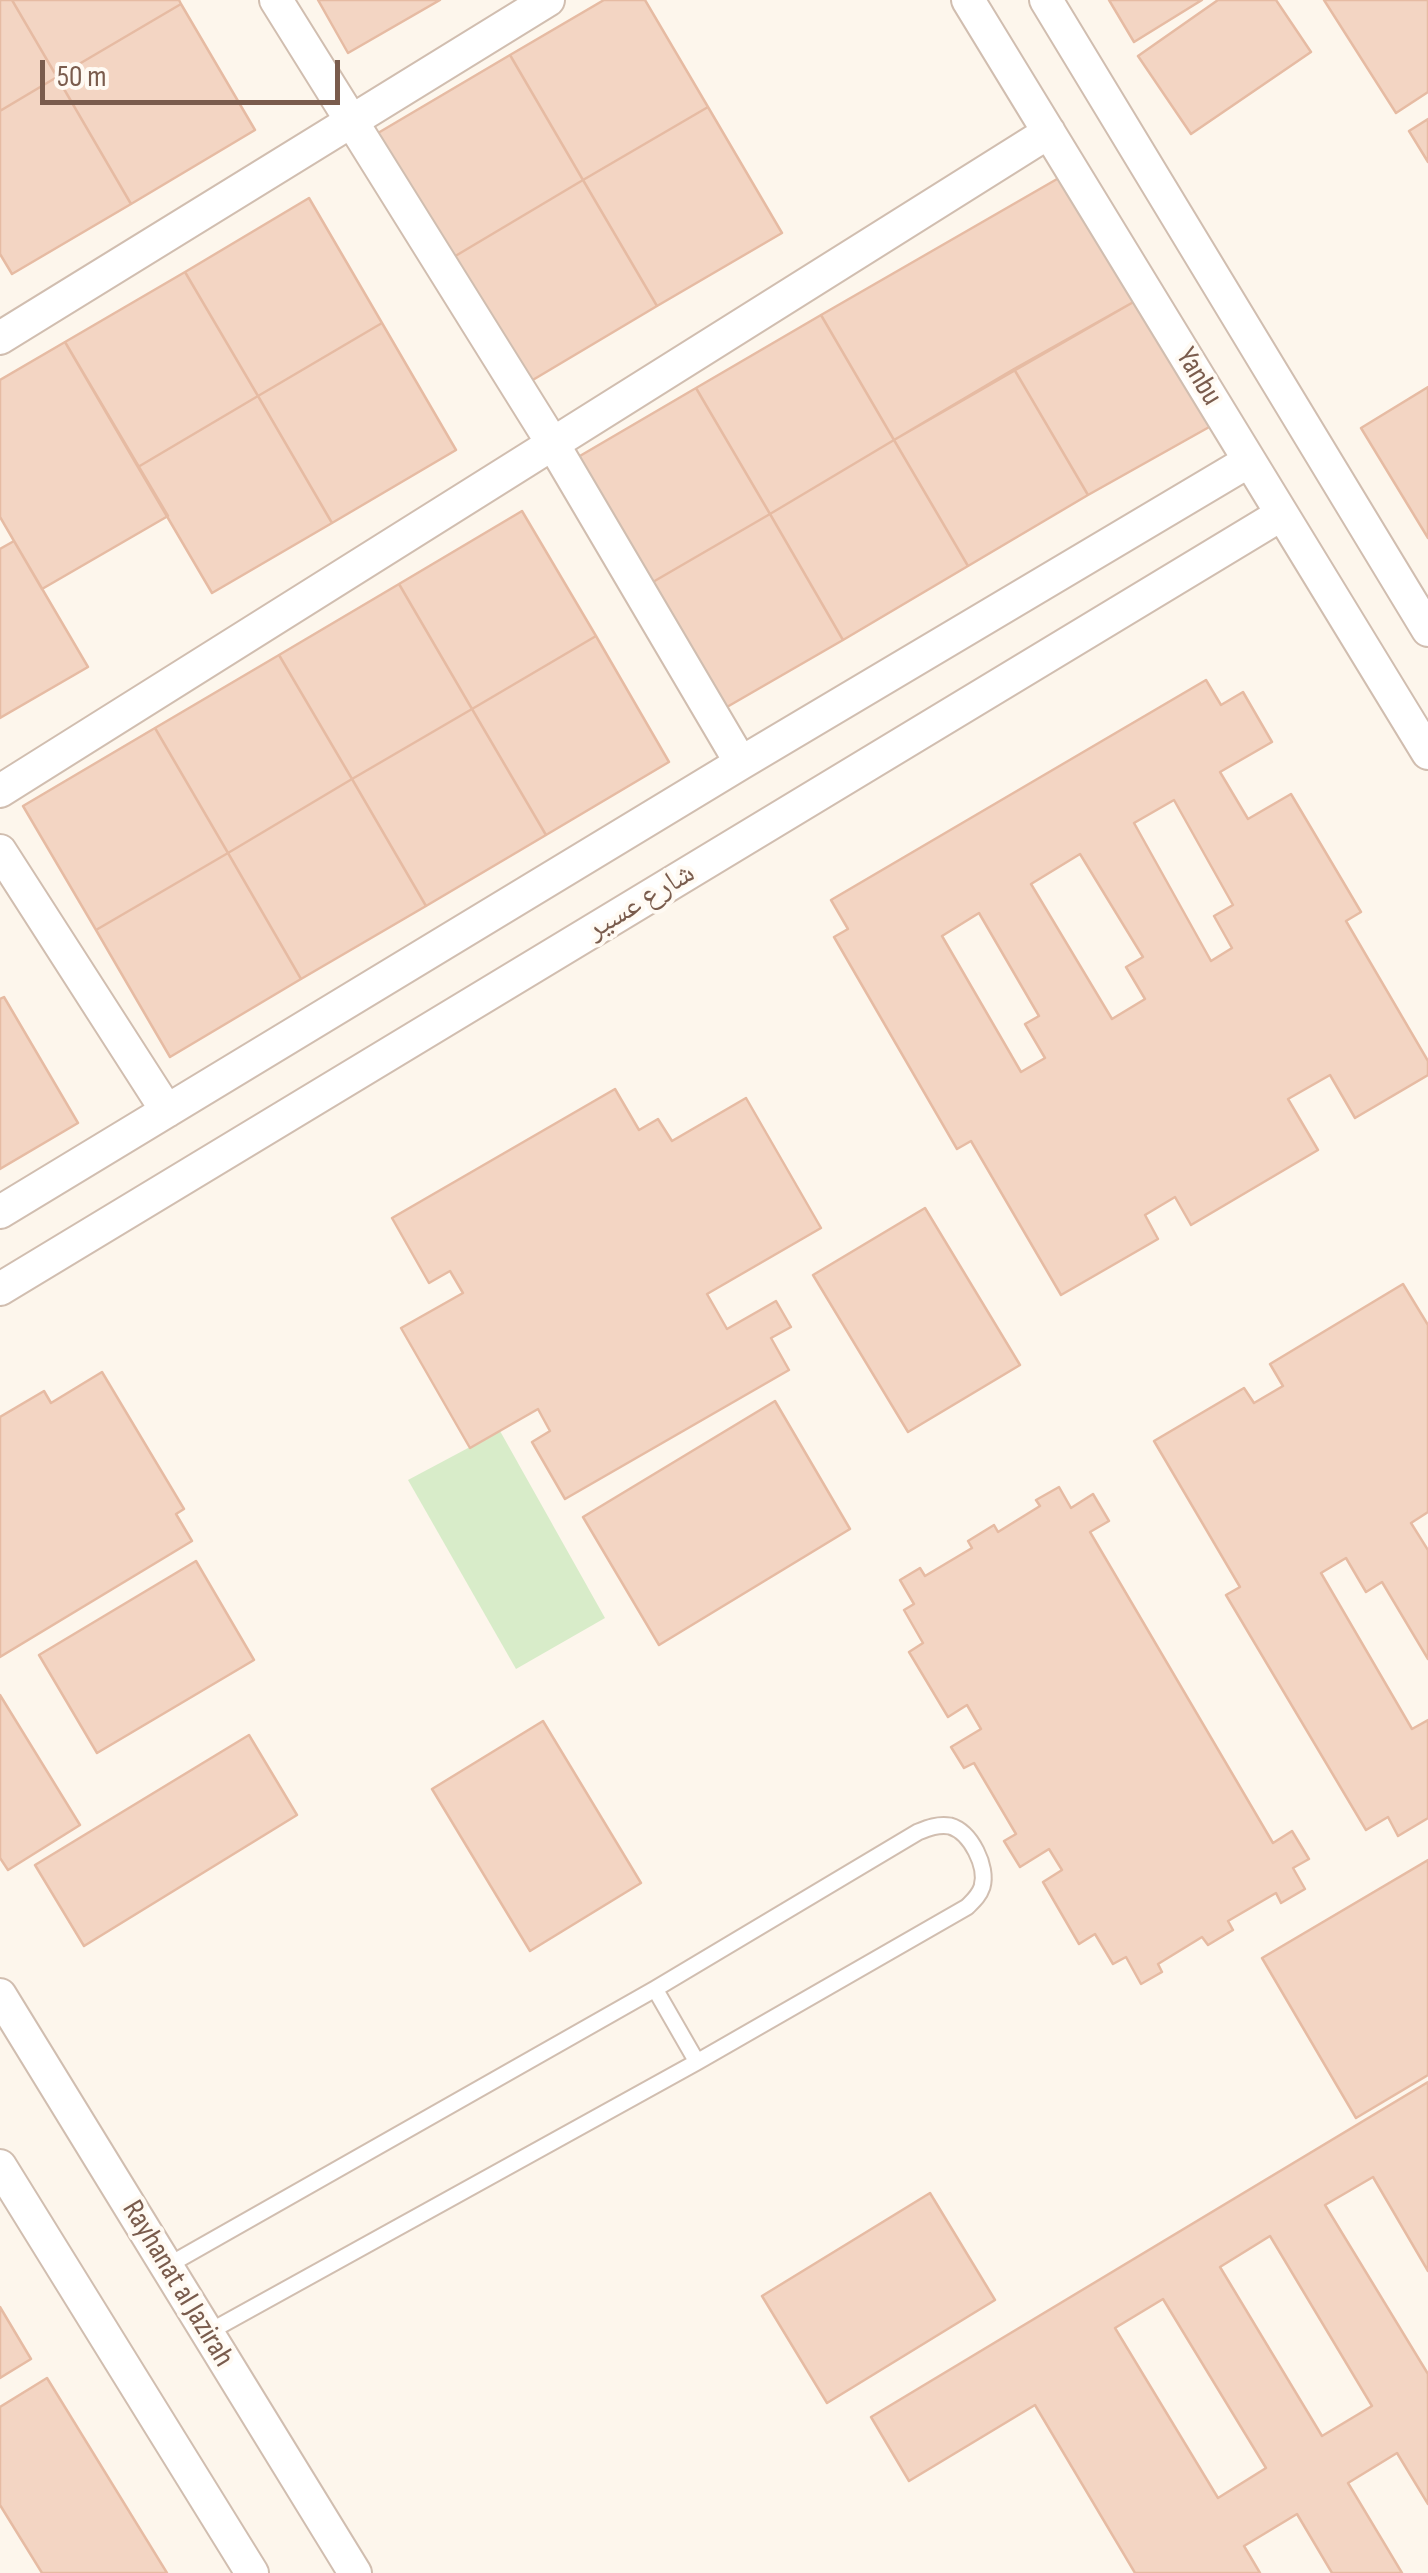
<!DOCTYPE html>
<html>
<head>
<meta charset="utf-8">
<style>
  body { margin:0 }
  #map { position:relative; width:1428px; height:2573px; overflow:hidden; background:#fdf6ec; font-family:"Sofia Sans Condensed",sans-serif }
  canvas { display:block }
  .scale { position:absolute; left:40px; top:60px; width:300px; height:45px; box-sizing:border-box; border:5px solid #7a5c4d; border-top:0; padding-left:12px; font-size:30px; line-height:35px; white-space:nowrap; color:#7a5c4d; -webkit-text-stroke:8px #fffaf3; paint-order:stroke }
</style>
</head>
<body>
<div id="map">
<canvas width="1428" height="2573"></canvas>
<div class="scale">50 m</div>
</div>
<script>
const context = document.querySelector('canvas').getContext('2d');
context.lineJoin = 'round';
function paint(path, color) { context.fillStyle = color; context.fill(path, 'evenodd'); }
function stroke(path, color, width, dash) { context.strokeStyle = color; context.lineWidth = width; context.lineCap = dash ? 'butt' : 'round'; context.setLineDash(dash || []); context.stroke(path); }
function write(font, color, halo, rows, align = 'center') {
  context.font = font + ' "Sofia Sans Condensed","Noto Naskh Arabic",sans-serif'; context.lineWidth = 8; context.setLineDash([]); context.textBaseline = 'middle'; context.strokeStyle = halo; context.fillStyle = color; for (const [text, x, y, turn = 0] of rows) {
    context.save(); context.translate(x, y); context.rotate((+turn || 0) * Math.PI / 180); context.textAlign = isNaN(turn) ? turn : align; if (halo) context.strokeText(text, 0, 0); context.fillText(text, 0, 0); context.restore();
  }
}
paint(new Path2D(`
  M500,1431L605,1618L516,1669L408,1480Z`), '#d8ecc9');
const building = new Path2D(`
  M0,0H12L57,77L0,111Z
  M12,0H179L181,4L57,77Z
  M318,0H440L348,53Z
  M604,0H645L708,107L583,180L510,55Z
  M1109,0H1202L1134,42Z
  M1218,0H1276L1311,52L1191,134L1138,56Z
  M1324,0H1428V92L1396,113Z
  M181,4L255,130L131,204L57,77Z
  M510,55L583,180L452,258L378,133Z
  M57,77L131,204L12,274L0,254V111Z
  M708,107L782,233L657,306L583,180Z
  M1428,119V162L1409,131Z
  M1064,175L1137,300L894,440L821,315Z
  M583,180L657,306L526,384L452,258Z
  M309,198L382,323L258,396L185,272Z
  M185,272L258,396L138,467L65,342Z
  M1137,300L1211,426L1088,495L1014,369Z
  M821,315L894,440L770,514L696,388Z
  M382,323L456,450L332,523L258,396Z
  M65,342L168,516L42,589L0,517V380Z
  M1014,369L1088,495L968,566L894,440Z
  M1428,387V538L1361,428Z
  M696,388L770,514L646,586L573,460Z
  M258,396L332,523L212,593L138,467Z
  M894,440L968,566L843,640L770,514Z
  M522,511L596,636L472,709L399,584Z
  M770,514L843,640L720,711L646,586Z
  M14,541L88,667L0,718V549Z
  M399,584L472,709L352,779L279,655Z
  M596,636L669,762L546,835L472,709Z
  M279,655L352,779L228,853L155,728Z
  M1206,680L1221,705L1243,692L1272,742L1220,772L1248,819L1291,794L1361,912L1346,921L1428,1061V1075L1355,1118L1330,1075L1288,1099L1318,1150L1191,1225L1175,1197L1145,1215L1158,1239L1061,1295L971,1141L957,1149L834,937L848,929L831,900ZM1174,800L1233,905L1214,916L1232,948L1211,961L1134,823ZM1080,854L1143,957L1126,967L1145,999L1112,1019L1031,884ZM979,913L1039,1016L1025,1024L1045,1058L1021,1072L942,936Z
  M472,709L546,835L426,906L352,779Z
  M155,728L228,853L96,930L23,806Z
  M352,779L426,906L301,979L228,853Z
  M228,853L301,979L170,1057L96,930Z
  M4,997L78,1123L0,1169V999Z
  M615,1089L639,1130L658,1119L672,1141L746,1098L821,1228L707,1294L727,1329L776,1301L791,1327L771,1338L789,1370L565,1499L532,1442L550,1431L538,1409L470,1448L401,1328L463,1293L450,1271L429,1283L392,1218Z
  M925,1208L1020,1365L908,1432L813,1275Z
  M1403,1284L1428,1325V1512L1411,1523L1428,1550V1659L1382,1582L1366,1592L1346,1558L1321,1573L1412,1729L1428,1720V1818L1398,1836L1388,1817L1366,1830L1226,1595L1240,1587L1154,1441L1244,1388L1254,1403L1283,1386L1270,1364Z
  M102,1372L184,1509L176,1514L192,1541L0,1657V1417L44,1391L51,1403Z
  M775,1401L850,1529L659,1645L583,1517Z
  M1059,1487L1071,1508L1093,1494L1109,1521L1090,1532L1273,1843L1292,1831L1309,1859L1293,1868L1305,1889L1281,1903L1276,1893L1228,1921L1233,1930L1208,1945L1202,1937L1158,1964L1162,1972L1141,1984L1126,1957L1113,1964L1095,1934L1079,1944L1043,1882L1062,1870L1049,1849L1020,1867L1004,1841L1016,1834L974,1763L964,1768L951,1747L981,1729L967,1705L948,1717L909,1652L923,1643L904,1610L914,1604L900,1580L920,1568L925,1576L972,1548L968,1541L994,1525L998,1532L1040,1506L1036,1500Z
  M196,1561L254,1660L97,1753L39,1655Z
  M0,1695L80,1825L8,1870L0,1858Z
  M543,1721L641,1883L530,1951L432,1789Z
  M249,1735L297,1815L84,1946L35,1865Z
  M1428,1860V2075L1356,2118L1262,1958Z
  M1428,2082V2271L1373,2177L1325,2205L1428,2374V2504L1397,2453L1348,2483L1402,2573H1332L1297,2514L1244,2546L1260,2573H1135L1035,2405L909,2481L871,2417ZM1270,2236L1372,2406L1322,2436L1220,2267ZM1163,2299L1266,2468L1218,2498L1115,2328Z
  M930,2193L995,2300L827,2403L762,2296Z
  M0,2307L31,2359L0,2378Z
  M47,2378L167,2573H42L0,2505V2407Z`);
paint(building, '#f3d5c3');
stroke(building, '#e6bba3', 2.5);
const lane = new Path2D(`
  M655,1989L697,2062
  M167,2266L655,1989L918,1832C928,1828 938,1824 950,1826C971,1832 988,1867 982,1887C979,1896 973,1901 967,1907L697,2062L207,2333`);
const street = new Path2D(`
  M276,0L553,444L741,763
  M968,0L1428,753
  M1046,0L1428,630
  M0,338L548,0
  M0,791L1049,132
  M0,851L167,1111
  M0,1212L741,763L1249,461
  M0,1289L1282,514
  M0,1995L355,2573
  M0,2166L252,2573`);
stroke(lane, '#d1beb0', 19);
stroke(street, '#d1beb0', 36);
stroke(lane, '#fff', 15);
stroke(street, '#fff', 32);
write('30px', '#7a5c4d', '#fffaf3', [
  ["Yanbu",1198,377,59],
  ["شارع عسير",641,902,-31],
  ["Rayhanat al Jazirah",177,2284,59]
]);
</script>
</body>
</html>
